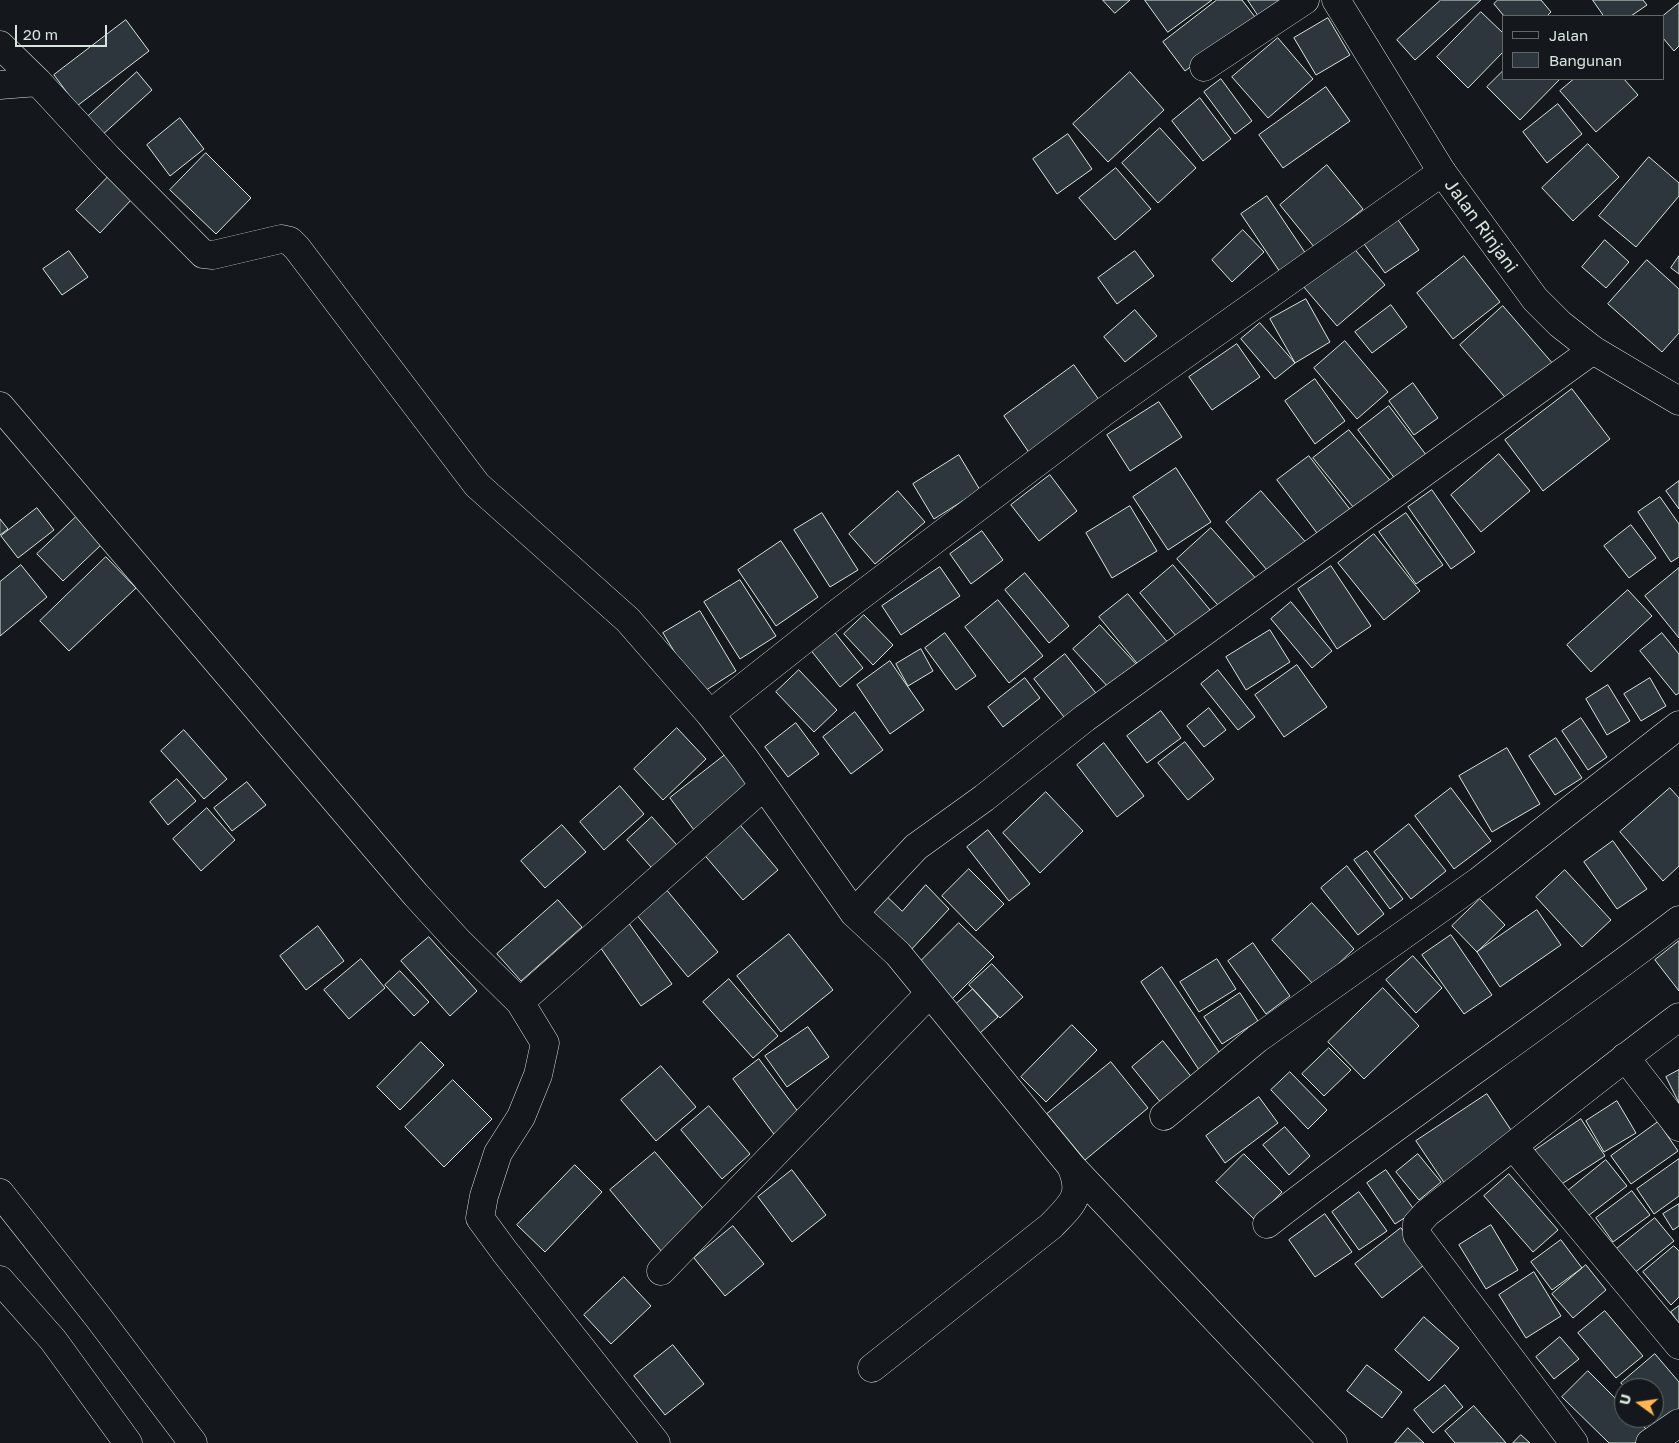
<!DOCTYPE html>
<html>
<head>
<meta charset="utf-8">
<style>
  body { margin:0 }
  #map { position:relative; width:1679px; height:1443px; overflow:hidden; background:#14181c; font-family:"Golos Text",sans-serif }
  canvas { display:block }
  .legend { position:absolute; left:1502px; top:15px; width:162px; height:65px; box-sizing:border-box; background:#14181c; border:1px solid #626a69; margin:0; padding:6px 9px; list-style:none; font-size:15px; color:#d8e6dc }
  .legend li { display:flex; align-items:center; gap:10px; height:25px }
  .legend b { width:25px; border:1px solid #626a69 }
  .north { position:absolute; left:1614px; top:1378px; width:50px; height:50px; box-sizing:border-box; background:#14181c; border:1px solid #626a69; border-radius:50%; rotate:284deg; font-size:14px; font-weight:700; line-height:20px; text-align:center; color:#d8e6dc }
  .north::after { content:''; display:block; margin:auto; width:18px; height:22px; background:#ffb74d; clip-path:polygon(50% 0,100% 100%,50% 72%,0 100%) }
  .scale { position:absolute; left:15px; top:25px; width:92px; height:22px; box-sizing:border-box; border:2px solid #d8e6dc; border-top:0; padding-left:6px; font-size:15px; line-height:18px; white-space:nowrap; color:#d8e6dc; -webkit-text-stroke:4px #14181c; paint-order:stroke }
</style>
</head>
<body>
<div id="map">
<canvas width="1679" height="1443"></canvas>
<ul class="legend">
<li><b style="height:6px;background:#14181c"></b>Jalan</li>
<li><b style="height:14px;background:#2c363c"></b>Bangunan</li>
</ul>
<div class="north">U</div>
<div class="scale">20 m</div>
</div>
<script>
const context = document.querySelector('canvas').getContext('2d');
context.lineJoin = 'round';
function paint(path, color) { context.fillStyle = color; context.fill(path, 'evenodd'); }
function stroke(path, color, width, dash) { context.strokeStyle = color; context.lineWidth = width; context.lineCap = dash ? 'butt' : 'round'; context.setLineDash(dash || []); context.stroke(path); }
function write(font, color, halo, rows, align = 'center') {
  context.font = font + ' "Golos Text",sans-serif'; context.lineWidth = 4; context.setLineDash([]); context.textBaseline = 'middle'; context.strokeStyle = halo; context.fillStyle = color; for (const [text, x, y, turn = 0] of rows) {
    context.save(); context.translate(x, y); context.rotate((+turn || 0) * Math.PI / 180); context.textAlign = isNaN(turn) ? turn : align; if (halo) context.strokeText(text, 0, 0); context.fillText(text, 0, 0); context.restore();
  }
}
const building = new Path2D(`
  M1103,0H1130L1115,13Z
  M1145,0H1212L1168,32Z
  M1217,0H1242L1255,17L1185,71L1163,42Z
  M1248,0H1281L1258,15Z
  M1441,0H1481L1415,60L1397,40Z
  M1498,0H1541L1551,12L1547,16H1504L1494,4Z
  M1593,0H1643L1647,5L1631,16H1604Z
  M1679,3V46L1674,51L1663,38V16Z
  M1481,12L1503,33V52L1468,88L1437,57Z
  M1328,18L1350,55L1316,75L1294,38Z
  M126,20L149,51L77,106L54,75Z
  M1278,38L1313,79L1268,118L1232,77Z
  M1503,71V79H1560L1520,120L1487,87Z
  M137,72L152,90L101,136L85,119Z
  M1130,72L1164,110L1108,162L1073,124Z
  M1221,79L1252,121L1235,134L1204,92Z
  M1574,79H1624L1638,95L1596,132L1560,91Z
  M1326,87L1350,121L1283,168L1259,135Z
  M1200,98L1231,139L1203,161L1172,121Z
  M1558,104L1582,134L1547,163L1523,132Z
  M180,118L204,149L170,176L147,145Z
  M1160,128L1196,168L1158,203L1122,163Z
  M1068,134L1092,169L1057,194L1033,159Z
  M1588,144L1619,177L1573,221L1542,188Z
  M206,153L251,198L216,234L170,190Z
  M1649,157L1679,183V196L1636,247L1599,216Z
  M1327,165L1363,209L1315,248L1280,205Z
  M1116,168L1151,209L1115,240L1079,198Z
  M108,177L132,199L100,233L76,210Z
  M1267,196L1308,257L1282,275L1241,214Z
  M1396,217L1419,250L1385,273L1362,241Z
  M1243,230L1264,252L1232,282L1212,260Z
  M1605,240L1629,262L1606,288L1582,267Z
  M1351,245L1385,285L1337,326L1303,286Z
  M69,251L88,277L62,295L43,269Z
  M1135,251L1154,276L1117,304L1098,278Z
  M1464,256L1500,302L1453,339L1417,293Z
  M1679,256V274L1671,268Z
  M1647,260L1679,289V333L1662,352L1608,304Z
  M1306,299L1330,342L1295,363L1270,319Z
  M1391,305L1407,327L1372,353L1355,332Z
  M1503,306L1554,365L1510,403L1460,345Z
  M1135,310L1157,336L1125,362L1104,337Z
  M1260,323L1295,363L1275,379L1241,339Z
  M1345,341L1388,392L1357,419L1314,368Z
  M1237,344L1260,377L1212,410L1189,377Z
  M1074,365L1102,404L1030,454L1004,416Z
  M1315,379L1345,421L1315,444L1285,401Z
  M1413,383L1438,418L1414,435L1389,401Z
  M1572,389L1610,439L1543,491L1505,440Z
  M1159,402L1182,437L1130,471L1107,435Z
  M1389,406L1430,460L1399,484L1358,430Z
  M1349,430L1393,484L1358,513L1313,458Z
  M1499,454L1530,491L1481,532L1451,495Z
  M959,455L980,490L934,519L913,484Z
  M1309,456L1352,512L1320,537L1277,480Z
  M1176,468L1211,522L1168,550L1133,497Z
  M1050,475L1077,511L1039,541L1011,505Z
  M1679,481V509L1666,491Z
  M1432,490L1475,552L1451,569L1408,507Z
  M898,491L925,522L875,564L849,534Z
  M1261,491L1309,546L1273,577L1226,522Z
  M1660,497L1679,524V557L1671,562L1638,512Z
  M1130,506L1157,551L1112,578L1086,533Z
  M37,508L54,530L18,558L1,536Z
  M822,513L858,570L830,587L794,530Z
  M1406,513L1443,565L1416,584L1379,532Z
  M76,517L101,545L63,581L37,554Z
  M0,519L8,529L0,535Z
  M1631,525L1656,558L1629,578L1604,546Z
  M1211,528L1259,582L1224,612L1177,559Z
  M982,531L1003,560L971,584L950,554Z
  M1374,534L1420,591L1384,620L1338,563Z
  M781,541L818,597L776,626L738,570Z
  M106,557L136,588L69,651L40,621Z
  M21,565L47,597L0,636V582Z
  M1173,565L1215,616L1182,643L1140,593Z
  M1331,566L1371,626L1337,649L1298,589Z
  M940,567L960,596L901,635L882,606Z
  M1679,568V638L1645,596Z
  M1025,573L1069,626L1049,643L1005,590Z
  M740,580L776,636L740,659L704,602Z
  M1628,590L1652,616L1591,672L1567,645Z
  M1128,594L1169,644L1141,668L1099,617Z
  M998,600L1043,656L1009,683L965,627Z
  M1291,602L1332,651L1312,668L1271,619Z
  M700,611L736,671L700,694L663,633Z
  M864,615L893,645L873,665L844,634Z
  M1100,625L1137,665L1110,689L1073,649Z
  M832,629L863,668L840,687L809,648Z
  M1270,630L1290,662L1246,690L1226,657Z
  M945,633L976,676L956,690L925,648Z
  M1662,633L1679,654V693L1676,695L1640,651Z
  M921,649L933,671L908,686L896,664Z
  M1065,654L1099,697L1068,722L1034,679Z
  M890,661L924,710L890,734L857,685Z
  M1297,665L1327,707L1284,737L1255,695Z
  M799,670L837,710L814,732L776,692Z
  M1218,670L1255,717L1238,730L1201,684Z
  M1025,678L1040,698L1003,727L988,707Z
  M1650,678L1666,706L1641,721L1624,694Z
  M1608,685L1630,721L1607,735L1586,699Z
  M1209,708L1226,730L1204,747L1187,726Z
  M1161,711L1181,738L1147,763L1127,736Z
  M855,712L883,750L851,774L823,737Z
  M1581,718L1607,757L1588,770L1562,731Z
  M796,723L819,754L788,777L765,747Z
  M677,728L706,759L663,800L634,769Z
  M184,730L227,779L204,799L161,751Z
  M1556,738L1582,778L1555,795L1529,756Z
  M1185,742L1214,779L1188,800L1158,763Z
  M1104,743L1144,796L1117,817L1077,765Z
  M1507,748L1540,804L1492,832L1459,776Z
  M725,755L749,786L694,830L670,798Z
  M177,779L196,801L168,825L150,802Z
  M247,782L266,805L232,831L214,808Z
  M620,786L644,814L604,850L580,822Z
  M1451,788L1491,841L1454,869L1415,816Z
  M1670,788L1679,798V866L1663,881L1620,832Z
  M1046,792L1083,831L1040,873L1003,833Z
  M207,808L235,840L201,871L173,839Z
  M652,817L683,852L658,875L627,840Z
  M736,820L778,870L743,900L701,851Z
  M1409,824L1446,871L1411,899L1374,852Z
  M562,825L586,852L545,888L521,861Z
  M988,830L1030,884L1009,901L967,847Z
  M1613,841L1647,889L1617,909L1584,862Z
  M1367,851L1403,899L1390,909L1354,860Z
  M1347,866L1384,914L1358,935L1321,888Z
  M969,869L1004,904L976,931L942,896Z
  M1565,870L1611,920L1582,947L1536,897Z
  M926,885L949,909L909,952L864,910L881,891L902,911Z
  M665,888L718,952L688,977L635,913Z
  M1480,899L1505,925L1477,952L1452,926Z
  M558,900L582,927L521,981L497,954Z
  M1312,903L1354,949L1315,986L1272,940Z
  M1537,910L1561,945L1500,987L1477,952Z
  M628,922L672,984L641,1006L598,944Z
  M959,923L994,957L948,1003L913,969Z
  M318,926L344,961L306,990L280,956Z
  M789,934L833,990L781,1032L737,976Z
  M1451,935L1492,995L1464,1014L1422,955Z
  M429,937L477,991L450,1016L401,961Z
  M1679,941V991L1655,960Z
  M1253,943L1290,996L1266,1014L1228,961Z
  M1413,956L1442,988L1416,1013L1386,980Z
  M361,959L385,988L349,1019L324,990Z
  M1217,959L1236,989L1199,1012L1180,982Z
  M992,964L1023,997L1000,1018L969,985Z
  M1162,967L1225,1061L1203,1076L1141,982Z
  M400,971L429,1002L414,1016L385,985Z
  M729,979L778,1036L753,1058L703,1002Z
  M1383,988L1419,1026L1364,1079L1328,1042Z
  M973,989L998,1017L971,1041L947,1012Z
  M1240,993L1258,1021L1222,1044L1204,1017Z
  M1072,1025L1097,1050L1046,1102L1021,1077Z
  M808,1027L829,1057L787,1087L765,1056Z
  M1163,1041L1193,1079L1162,1104L1132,1067Z
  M421,1042L444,1065L400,1110L377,1087Z
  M1329,1048L1351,1070L1324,1096L1302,1074Z
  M759,1059L802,1117L776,1137L733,1079Z
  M1111,1062L1148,1108L1085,1160L1047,1114Z
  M661,1066L696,1107L656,1141L621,1100Z
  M1679,1070V1103L1666,1077Z
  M1290,1072L1327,1110L1308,1129L1271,1090Z
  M453,1080L492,1119L444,1167L405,1127Z
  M1487,1094L1515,1136L1445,1184L1416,1141Z
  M1259,1097L1278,1123L1225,1163L1206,1136Z
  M1617,1101L1636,1133L1604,1152L1586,1121Z
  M709,1106L750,1154L722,1179L681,1130Z
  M1581,1119L1605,1156L1557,1187L1534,1151Z
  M1658,1122L1678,1151L1631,1184L1611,1156Z
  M1285,1127L1310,1156L1289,1175L1263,1145Z
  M655,1152L707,1213L662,1252L610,1190Z
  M1244,1154L1282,1192L1255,1220L1216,1182Z
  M1418,1154L1441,1182L1419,1200L1396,1172Z
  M1679,1159V1196L1654,1214L1637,1189Z
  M1606,1160L1627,1186L1584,1219L1564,1194Z
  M575,1165L602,1192L545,1252L517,1225Z
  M792,1170L826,1215L792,1242L758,1197Z
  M1386,1170L1415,1211L1395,1224L1367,1183Z
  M1509,1174L1558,1230L1533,1252L1484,1196Z
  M1632,1191L1650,1215L1613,1242L1596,1218Z
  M1359,1192L1387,1231L1359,1250L1332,1212Z
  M1679,1204V1226L1673,1230L1663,1214Z
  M1325,1214L1352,1252L1315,1277L1289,1240Z
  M1655,1218L1674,1241L1633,1274L1614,1251Z
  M1491,1225L1518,1270L1486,1289L1459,1245Z
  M733,1226L764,1264L725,1296L694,1258Z
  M1401,1228L1428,1262L1382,1298L1355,1264Z
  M1561,1240L1582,1268L1552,1290L1531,1262Z
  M1674,1246L1679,1251V1297L1671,1305L1643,1272Z
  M1586,1265L1606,1290L1573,1318L1552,1294Z
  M1534,1272L1561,1316L1526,1338L1499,1295Z
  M624,1277L651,1306L611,1344L584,1315Z
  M1679,1306V1324L1671,1312Z
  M1605,1311L1643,1356L1616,1378L1578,1333Z
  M1424,1317L1459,1348L1429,1381L1395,1350Z
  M1560,1337L1579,1359L1554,1379L1536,1357Z
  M673,1345L704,1384L665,1415L634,1376Z
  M1655,1354L1679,1382V1414L1660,1430L1650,1418H1654V1388H1625L1621,1383Z
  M1367,1365L1402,1392L1382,1418L1347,1391Z
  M1588,1371L1624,1407V1418H1635L1647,1430L1635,1443H1609L1562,1397Z
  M1445,1385L1463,1407L1433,1433L1414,1410Z
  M1474,1406L1506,1443H1455L1445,1431Z
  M1408,1428L1424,1443H1395Z
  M1521,1435L1530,1443H1513Z`);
paint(building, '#2c363c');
stroke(building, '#d8e6dc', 1);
const street = new Path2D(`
  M0,45L38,82L108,158L203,254L213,255L281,239L290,241L297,248L477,485L628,620L710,714L745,759L854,913L898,954L1071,1166L1333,1443
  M1204,67L1305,0
  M0,85L38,82
  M0,406L416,895L458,941L520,1002L545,1043L538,1075L521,1117L498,1153L484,1196L480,1218L505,1252L656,1443
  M710,714L839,612L1105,411L1442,172
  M854,913L916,847L984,798L1085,718L1593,350
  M520,1002L764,786
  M1625,1057L1679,1127
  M1164,1116L1257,1039L1479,881L1679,725
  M1514,1147L1679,1345
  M1267,1224C1401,1119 1544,1024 1679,920
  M661,1271L930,993
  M872,1368L1051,1226C1072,1204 1084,1196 1071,1166
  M1574,1443L1417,1235V1224L1427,1213C1512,1148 1594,1080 1679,1017
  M1650,1443L1679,1423`);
const secondary = new Path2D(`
  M1336,0L1442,172L1535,299L1560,324L1593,350L1679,401`);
const highway = new Path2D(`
  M0,1193L98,1317L193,1443
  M0,1280L53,1340L128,1443`);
stroke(street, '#d8e6dc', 29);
stroke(secondary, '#d8e6dc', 29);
stroke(highway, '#d8e6dc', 29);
stroke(street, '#14181c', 28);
stroke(secondary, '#14181c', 28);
stroke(highway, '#14181c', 28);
write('18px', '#d8e6dc', '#14181c', [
  ["Jalan Rinjani",1481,226,54]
]);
</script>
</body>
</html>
